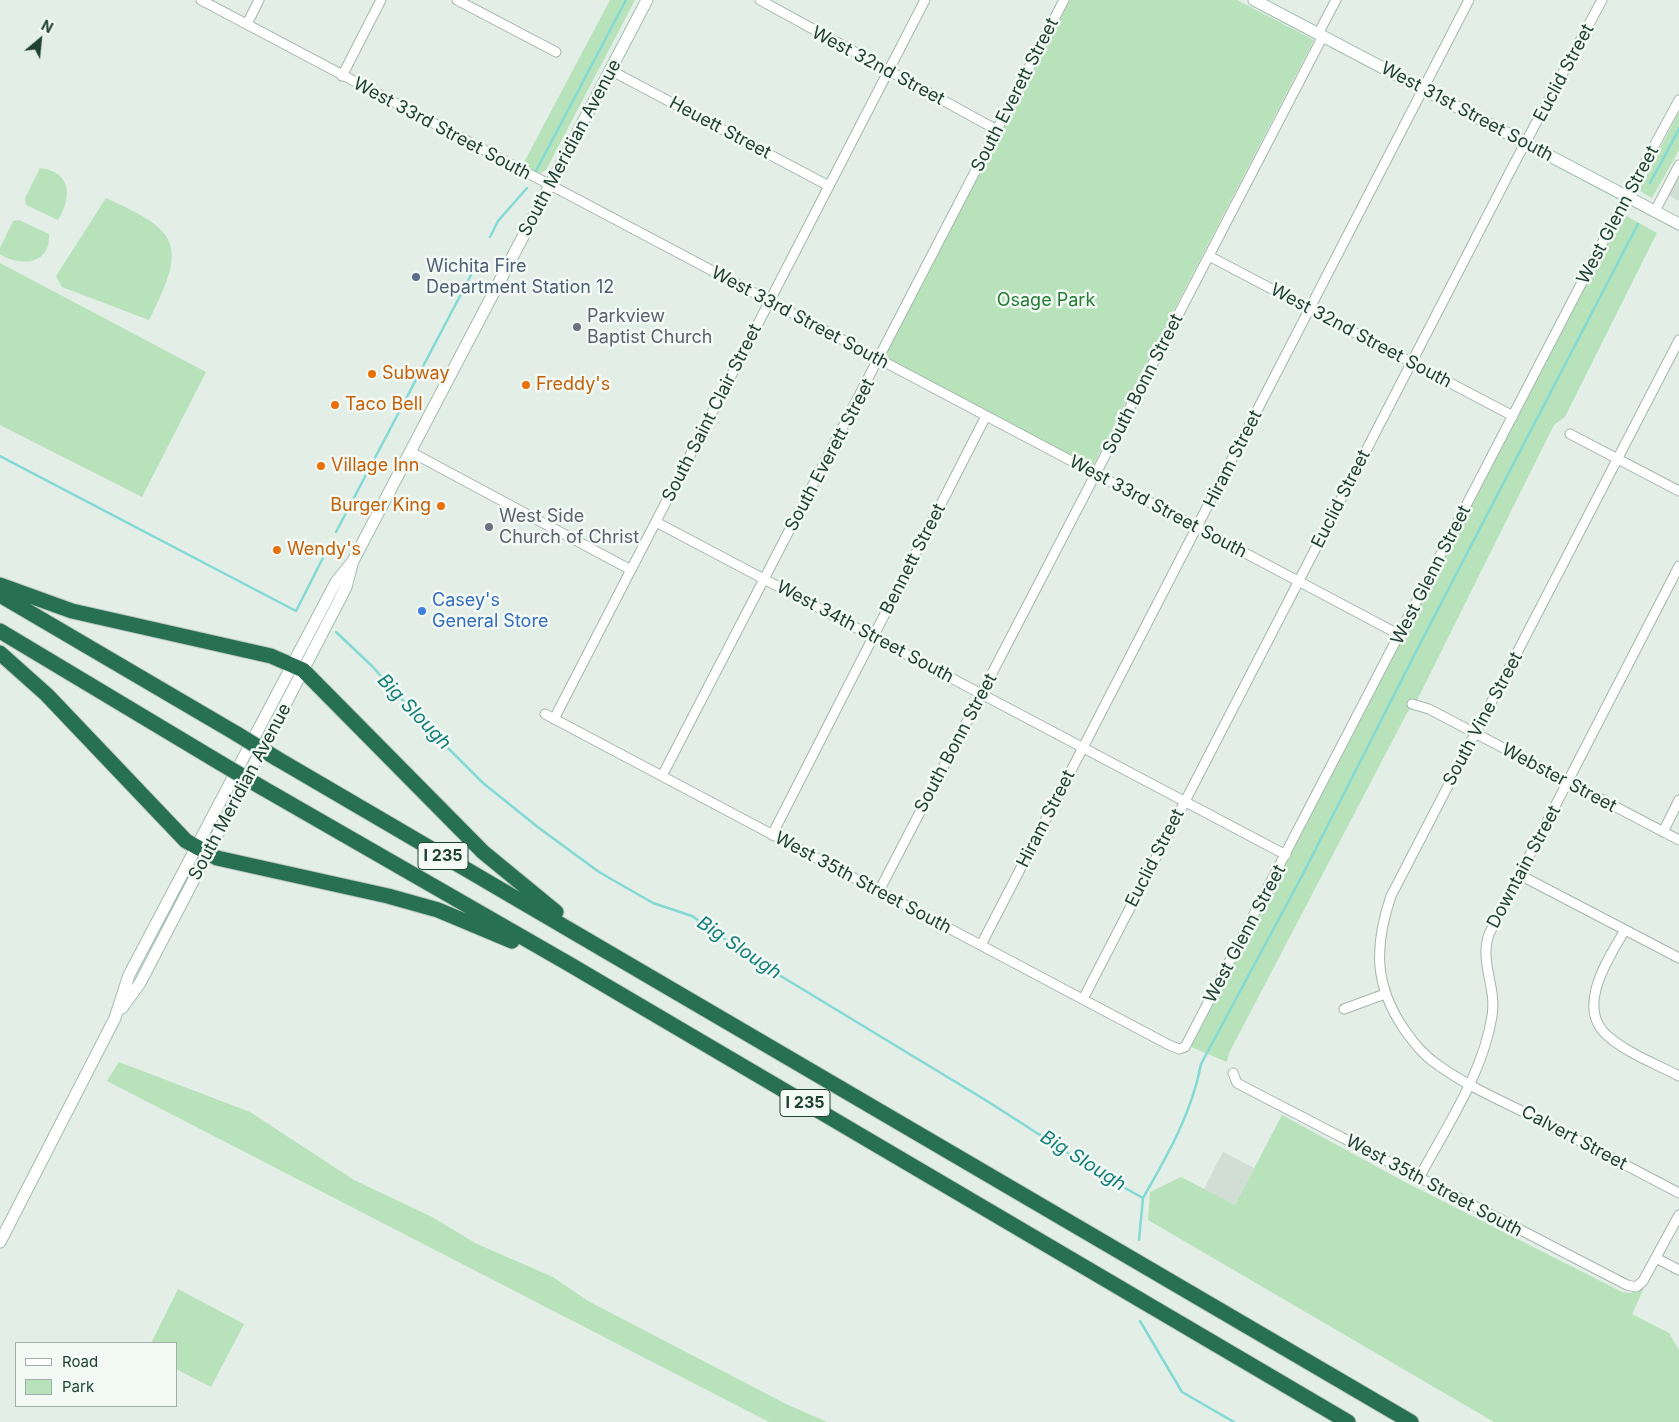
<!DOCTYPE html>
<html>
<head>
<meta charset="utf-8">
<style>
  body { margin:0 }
  #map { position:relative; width:1679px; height:1422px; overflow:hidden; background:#e2eee6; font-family:Inter,sans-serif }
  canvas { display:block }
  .legend { position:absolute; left:15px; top:1342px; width:162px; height:65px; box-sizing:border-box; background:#f3faf5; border:1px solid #9eb0a7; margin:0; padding:6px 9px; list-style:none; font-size:15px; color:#1f4131 }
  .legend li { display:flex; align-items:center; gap:10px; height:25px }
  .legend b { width:25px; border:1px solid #9eb0a7 }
  .north { position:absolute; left:15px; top:15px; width:50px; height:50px; -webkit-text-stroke:4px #f3faf5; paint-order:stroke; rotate:28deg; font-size:14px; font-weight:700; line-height:20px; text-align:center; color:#1f4131 }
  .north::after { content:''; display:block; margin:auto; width:18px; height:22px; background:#1f4131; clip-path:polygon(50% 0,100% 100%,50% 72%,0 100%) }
</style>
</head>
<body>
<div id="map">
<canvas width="1679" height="1422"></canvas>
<ul class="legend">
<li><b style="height:6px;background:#fff"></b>Road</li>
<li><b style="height:14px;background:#b8e2ba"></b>Park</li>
</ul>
<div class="north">N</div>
</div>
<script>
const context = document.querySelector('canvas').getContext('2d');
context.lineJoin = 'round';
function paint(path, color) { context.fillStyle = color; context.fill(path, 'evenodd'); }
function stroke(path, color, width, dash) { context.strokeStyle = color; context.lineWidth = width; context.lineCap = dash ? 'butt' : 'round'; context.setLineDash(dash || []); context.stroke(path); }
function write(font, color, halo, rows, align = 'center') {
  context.font = font + ' Inter,sans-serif'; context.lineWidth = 5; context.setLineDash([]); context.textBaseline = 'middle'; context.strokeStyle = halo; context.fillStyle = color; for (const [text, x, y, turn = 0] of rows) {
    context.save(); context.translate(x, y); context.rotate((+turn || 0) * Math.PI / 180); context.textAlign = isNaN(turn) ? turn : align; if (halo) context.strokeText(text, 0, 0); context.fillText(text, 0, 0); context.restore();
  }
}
paint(new Path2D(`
  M1679,173V201L1668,195Z
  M1223,1152L1254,1168L1235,1205L1204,1189Z`), '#d0ded4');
paint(new Path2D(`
  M610,0H635L546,170L538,174L522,166Z
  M1070,0H1237L1314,40L1092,468L884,358Z
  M1679,112V150L1652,198L1640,191V188Z
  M40,168C72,172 72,197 58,220L26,205L25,198Z
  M106,198C181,232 187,245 149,320L62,287L56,276Z
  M1623,214L1657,233L1565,417L1554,425L1417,700L1407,713L1229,1053L1227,1062L1191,1047Z
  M19,220L49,234C51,265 20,267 0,254V248L13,221Z
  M0,263L206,372L142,497L0,425Z
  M119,1062L250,1112L354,1180L432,1217L477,1244L553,1277L588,1301L786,1404L827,1422H769L107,1081Z
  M1282,1115L1403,1181L1622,1292L1631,1293L1644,1288L1632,1314L1669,1333L1679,1350V1422H1494L1148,1220L1150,1192L1181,1177L1235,1205Z
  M178,1289L244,1324L211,1387L176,1369V1343H151Z`), '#b8e2ba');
stroke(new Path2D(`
  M536,171L626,0
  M1650,183L1679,129
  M490,237L498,221L527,188
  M0,456L296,611L330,544
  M336,532L471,275
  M336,632L372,666L423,723L483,783L539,828L599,872L653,903L692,916L756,961L987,1101L1107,1178L1143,1198L1139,1240
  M1143,1198C1167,1156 1192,1113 1201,1064L1303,874L1421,642L1638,224
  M1140,1321L1182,1392L1234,1422`), '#83dad5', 2.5);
const street = new Path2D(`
  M201,0L1400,635
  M457,0L556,52
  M760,0L997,130
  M247,24L259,0
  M1318,34L1336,0
  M610,70L829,186
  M342,76L381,0
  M1655,211L1679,165
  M1209,256L1513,416
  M1679,340L1391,896C1374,946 1374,985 1404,1029C1414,1043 1423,1055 1438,1065C1467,1086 1502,1101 1534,1117C1583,1143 1631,1168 1679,1193
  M1570,434L1679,491
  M411,452L631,570
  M656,522L1286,855
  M1412,704L1429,709L1679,840
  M545,714L1169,1045L1179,1049L1185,1047L1621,207L1679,100
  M554,719L925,0
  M662,776L1064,0
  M1663,832L1679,800
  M772,835L986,416
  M1520,875L1679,958
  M879,891L1323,36
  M1625,930C1608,959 1574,1009 1609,1037C1629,1054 1656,1064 1679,1076
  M981,945L1469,0
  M1083,999L1514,164L1602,0
  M1344,1009L1385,994
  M1233,1073L1237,1083L1258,1094L1627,1285L1636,1287L1643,1281L1679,1215
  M1419,1178C1446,1127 1483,1074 1492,1016C1497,987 1479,962 1489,934L1679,566
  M1656,1258L1679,1270`);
const secondary = new Path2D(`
  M1254,0L1679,224
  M122,1008L140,983L339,601L346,587L352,564
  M0,1242L115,1018L129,975L336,582L353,561L647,0`);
const highway = new Path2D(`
  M0,585L72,611L271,656L303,670L483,852L556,912
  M0,595L237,734
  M0,631L222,764
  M0,653L47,695L186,841L217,858L388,896L438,910L512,941
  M276,758L1411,1422
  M261,787L569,964L1348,1422`);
stroke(street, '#a4b7ac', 11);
stroke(secondary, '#a1beae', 13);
stroke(highway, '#c0cac5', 17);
stroke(street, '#fff', 9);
stroke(secondary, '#fff', 11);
stroke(highway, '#277152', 15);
const highwayBridge = new Path2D(`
  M237,734L276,758
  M222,764L261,787`);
stroke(highwayBridge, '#c0cac5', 17, []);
stroke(highwayBridge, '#277152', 15);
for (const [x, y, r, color] of [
  [416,277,5,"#5c6f8a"],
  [577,327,5,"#6b7280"],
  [372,374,5,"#e8710a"],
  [526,385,5,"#e8710a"],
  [335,405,5,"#e8710a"],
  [321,466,5,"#e8710a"],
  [441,506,5,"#e8710a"],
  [489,527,5,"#6b7280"],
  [277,550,5,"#e8710a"],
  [422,611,5,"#3f7fe0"]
]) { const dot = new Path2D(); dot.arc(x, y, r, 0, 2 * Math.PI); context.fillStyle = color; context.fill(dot); stroke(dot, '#f3faf5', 2); }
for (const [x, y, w] of [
  [443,856,50],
  [805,1103,50]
]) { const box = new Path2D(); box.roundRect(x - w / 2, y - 13.5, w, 27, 4); context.fillStyle = '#f3faf5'; context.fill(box); stroke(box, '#1f4131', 1); }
write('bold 16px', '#1f4131', null, [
  ["I 235",443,856],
  ["I 235",805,1103]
]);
write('18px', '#1f4131', '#f3faf5', [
  ["West 32nd Street",878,66,28],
  ["Euclid Street",1564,73,-62],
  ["South Everett Street",1015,95,-63],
  ["West 31st Street South",1467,112,28],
  ["Heuett Street",720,128,28],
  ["West 33rd Street South",442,129,28],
  ["South Meridian Avenue",570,148,-62],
  ["West Glenn Street",1618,215,-62],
  ["West 33rd Street South",800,318,28],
  ["West 32nd Street South",1361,336,28],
  ["South Bonn Street",1143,384,-63],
  ["South Saint Clair Street",712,413,-63],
  ["South Everett Street",830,455,-62],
  ["Hiram Street",1233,459,-63],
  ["Euclid Street",1341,499,-63],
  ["West 33rd Street South",1158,507,28],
  ["Bennett Street",913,559,-63],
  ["West Glenn Street",1431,575,-63],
  ["West 34th Street South",865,632,28],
  ["South Vine Street",1483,719,-62],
  ["South Bonn Street",956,743,-62],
  ["Webster Street",1559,778,28],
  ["South Meridian Avenue",240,792,-62],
  ["Hiram Street",1046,819,-63],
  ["Euclid Street",1155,858,-63],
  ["Downtain Street",1524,867,-62],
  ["West 35th Street South",863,883,28],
  ["West Glenn Street",1245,934,-62],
  ["Calvert Street",1574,1138,28],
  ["West 35th Street South",1434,1186,28]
]);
write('18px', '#4e5e75', '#f3faf5', [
  ["Wichita Fire",426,267],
  ["Department Station 12",426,288]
], 'left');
write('18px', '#247d34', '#f3faf5', [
  ["Osage Park",1046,301]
]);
write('18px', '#5b616d', '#f3faf5', [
  ["Parkview",587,317],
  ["Baptist Church",587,338],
  ["West Side",499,517],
  ["Church of Christ",499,538]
], 'left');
write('18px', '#c56008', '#f3faf5', [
  ["Subway",382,374],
  ["Freddy's",536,385],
  ["Taco Bell",345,405],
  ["Village Inn",331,466],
  ["Burger King",431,506,"right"],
  ["Wendy's",287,550]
], 'left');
write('18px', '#366cbe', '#f3faf5', [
  ["Casey's",432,601],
  ["General Store",432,622]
], 'left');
write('italic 19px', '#127f7a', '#f3faf5', [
  ["Big Slough",414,712,46],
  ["Big Slough",739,948,34],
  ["Big Slough",1083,1161,32]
]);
</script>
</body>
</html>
